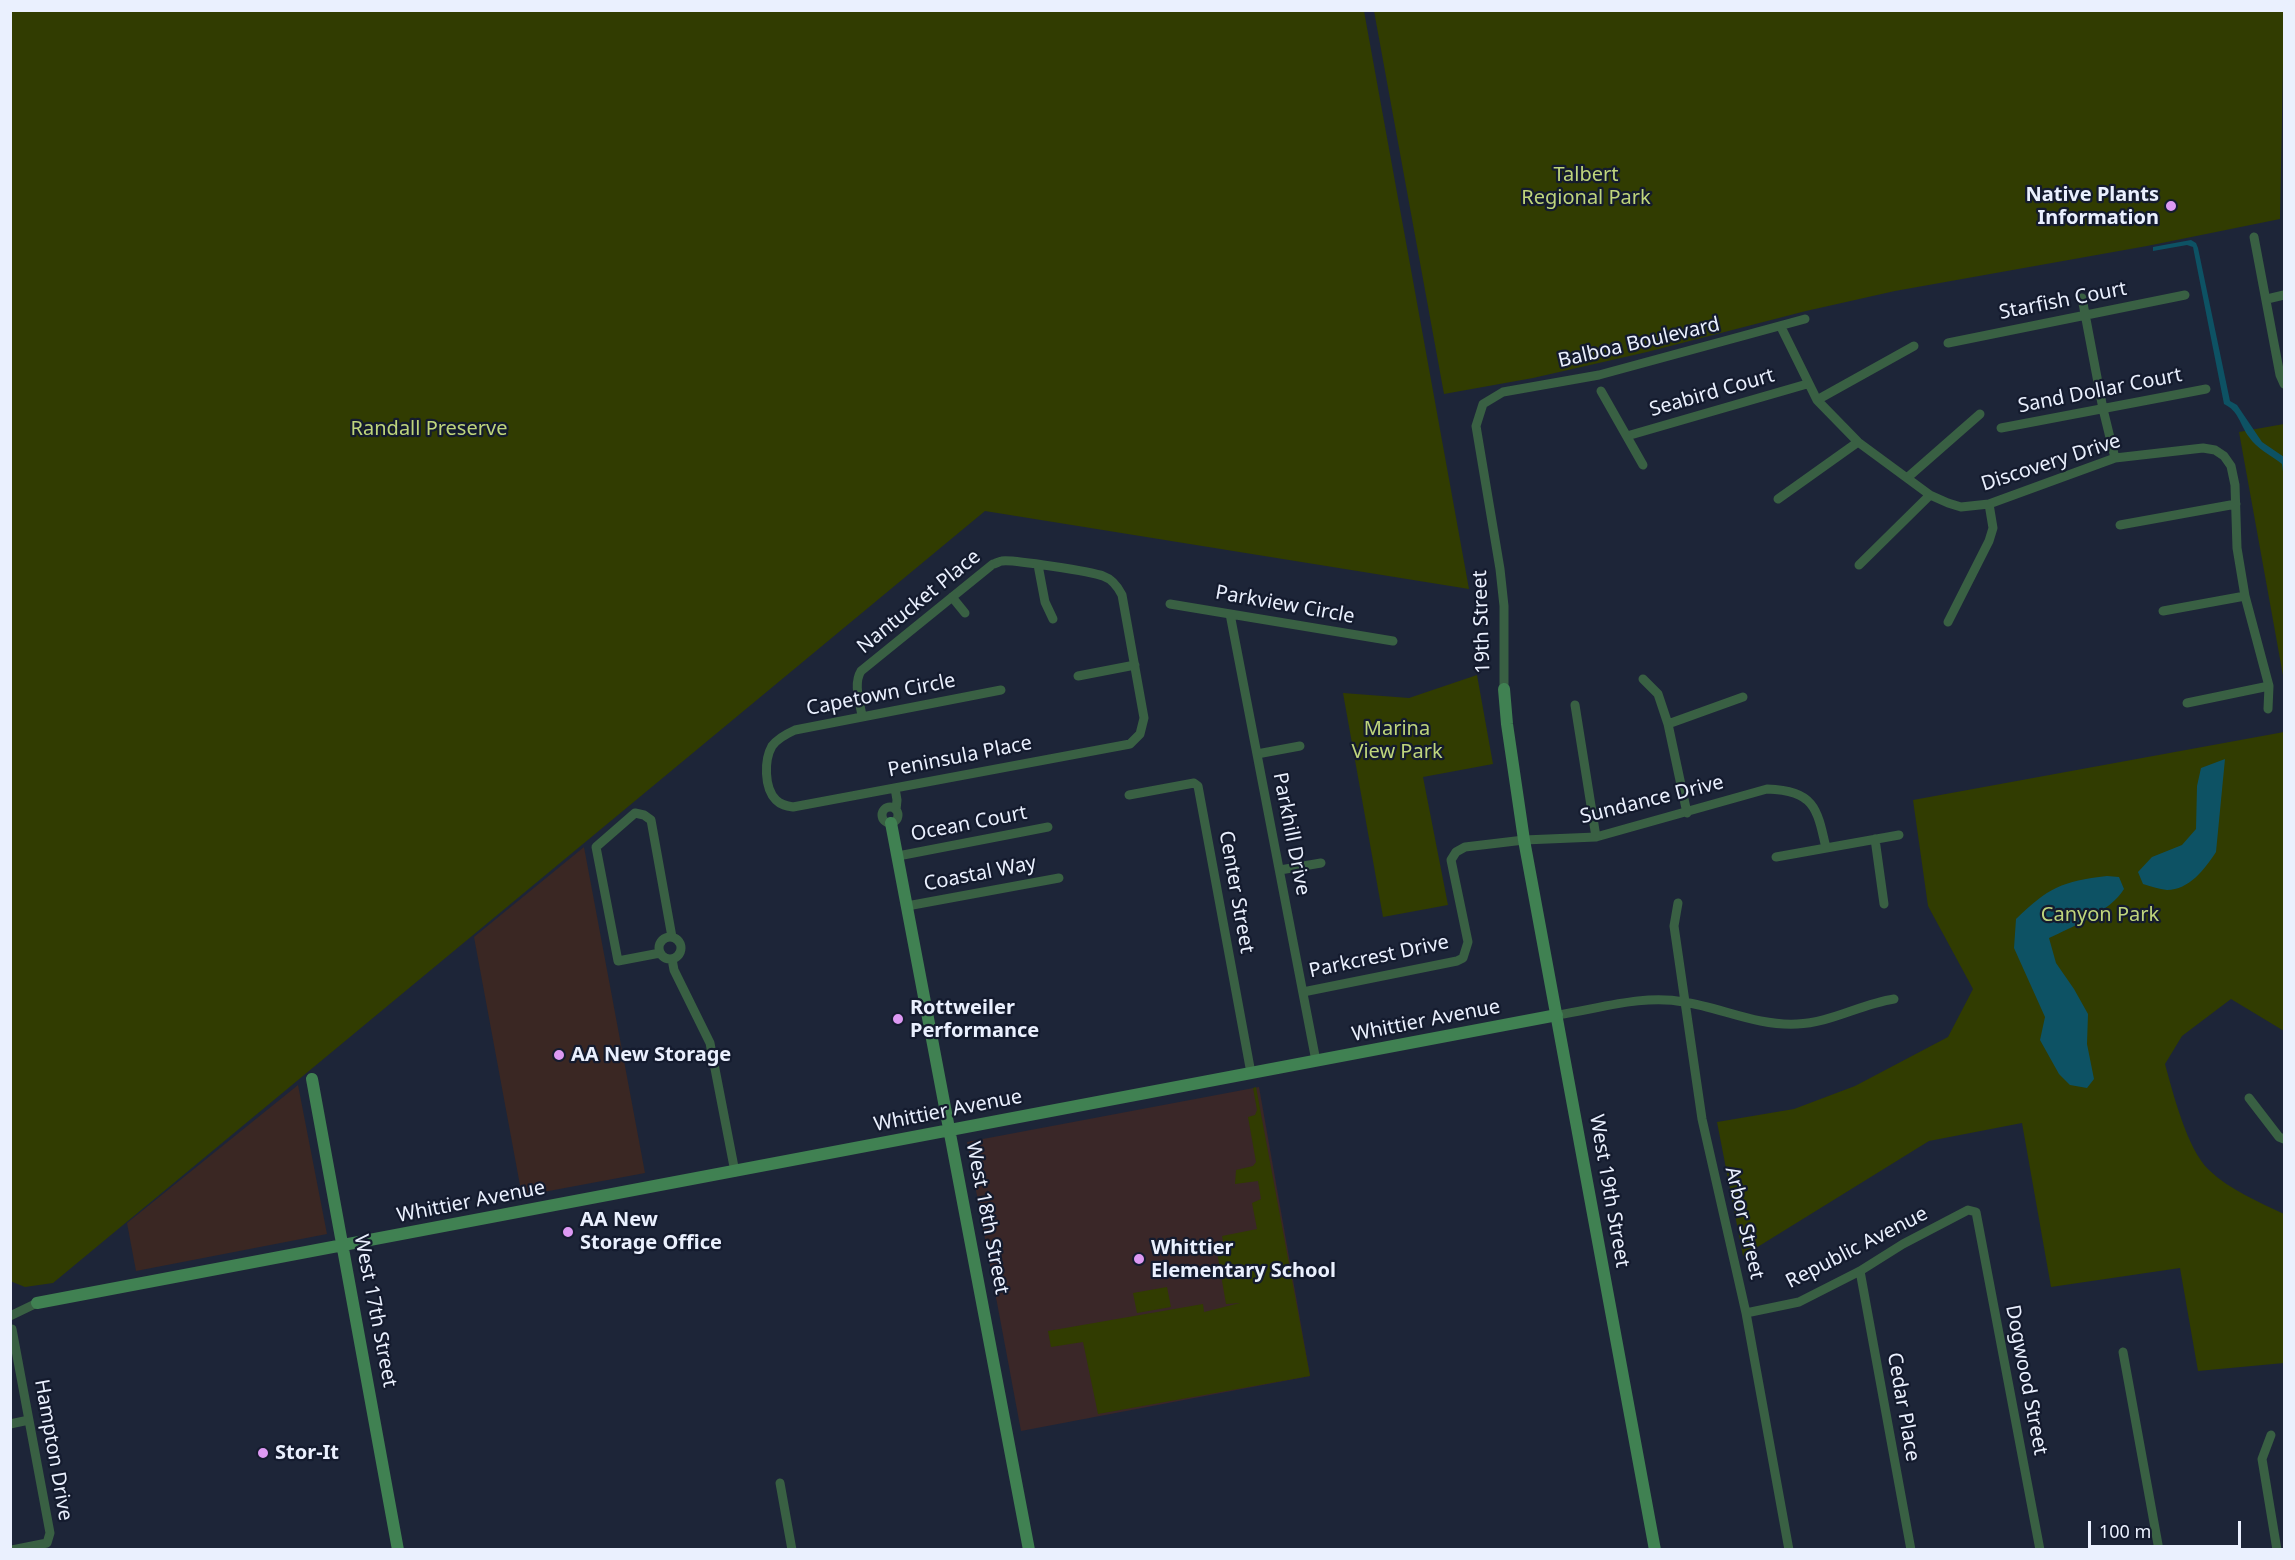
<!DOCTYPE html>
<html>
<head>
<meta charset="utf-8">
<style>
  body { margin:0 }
  #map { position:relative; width:2295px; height:1560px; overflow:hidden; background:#1d2538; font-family:"Noto Sans",sans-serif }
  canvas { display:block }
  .frame { position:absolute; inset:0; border:12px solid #eaf0fe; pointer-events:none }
  .scale { position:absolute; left:2088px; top:1521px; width:153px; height:27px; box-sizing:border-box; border:3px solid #eaf0fe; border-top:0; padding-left:8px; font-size:18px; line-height:21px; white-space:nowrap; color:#eaf0fe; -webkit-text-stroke:4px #141b2e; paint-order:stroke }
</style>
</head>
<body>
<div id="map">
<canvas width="2295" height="1560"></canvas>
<div class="frame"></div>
<div class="scale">100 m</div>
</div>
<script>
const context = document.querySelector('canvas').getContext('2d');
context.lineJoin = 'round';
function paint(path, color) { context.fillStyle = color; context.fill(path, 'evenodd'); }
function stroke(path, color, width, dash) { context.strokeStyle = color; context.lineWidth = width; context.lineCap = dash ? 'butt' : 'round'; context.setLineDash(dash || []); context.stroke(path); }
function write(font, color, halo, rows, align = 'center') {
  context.font = font + ' "Noto Sans",sans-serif'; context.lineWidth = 4.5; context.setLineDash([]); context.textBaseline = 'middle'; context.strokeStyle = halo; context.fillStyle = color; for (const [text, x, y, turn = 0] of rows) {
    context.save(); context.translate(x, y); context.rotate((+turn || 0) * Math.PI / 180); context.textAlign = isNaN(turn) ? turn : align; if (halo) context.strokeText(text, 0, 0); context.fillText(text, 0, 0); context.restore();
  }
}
paint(new Path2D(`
  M584,847L645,1173L522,1196L474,937Z
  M298,1085L327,1234L136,1271L127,1223Z`), '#3a2723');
paint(new Path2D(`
  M1259,1087L1310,1376L1021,1431L967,1142Z`), '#3a2728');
paint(new Path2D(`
  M10,11H1364L1469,589L985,511L53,1283L25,1287L10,1281Z
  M1374,11H2284L2280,219L2147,246L1895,291L1806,311L1647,352L1533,378L1444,394Z
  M2284,424V681L2239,432Z
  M1477,675L1493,764L1423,777L1448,905L1383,917L1343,693L1409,698Z
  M2284,732V1031L2231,999L2182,1036L2165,1064C2173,1093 2187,1149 2209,1170C2230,1190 2259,1202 2284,1214V1363L2198,1371L2180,1268L2051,1287L2022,1123L1929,1141L1743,1256L1717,1122L1794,1109L1855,1086L1948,1037L1973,989L1928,906L1913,800Z
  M1256,1087L1310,1376L1098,1414L1083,1342L1051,1347L1048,1331L1203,1304L1204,1312L1240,1303L1226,1304L1216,1246H1224L1222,1236L1257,1229L1252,1203L1261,1199L1258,1181L1235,1184L1236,1170L1253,1166L1256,1162L1248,1117L1255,1115L1257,1110L1253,1088Z
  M1167,1287L1171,1307L1137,1313L1133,1293Z`), '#313c01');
paint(new Path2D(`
  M2191,240L2196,243L2198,248L2230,401L2237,405L2262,442L2284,457V479L2282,464C2271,455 2257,449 2249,437C2240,425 2239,411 2224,404L2193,247L2187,245L2153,251V247Z
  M2225,759L2216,852C2205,869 2189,890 2167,890C2159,889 2150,886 2143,884L2138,872L2152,857L2182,845L2196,829L2197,786L2201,768Z
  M2107,876L2119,877L2124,889C2111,911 2072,927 2049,938L2056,963L2074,989L2088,1014L2087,1044L2094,1079L2087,1088L2070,1085L2059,1074L2040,1040L2045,1017L2014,948L2016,919C2048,888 2062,881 2107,876Z`), '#0d5264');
stroke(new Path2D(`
  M2254,237L2280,375L2284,384
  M2082,298L2103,409L2115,458
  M2267,299L2284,295
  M1781,327L1817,400L1858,442L1930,495L1948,503L1961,507L1989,504L2115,458L2203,448L2215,450L2224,456L2231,466L2235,485L2237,548L2245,596L2269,686L2268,709
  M1948,343L2185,295
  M1601,391L1643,465
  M1817,400L1914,346
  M2001,428L2206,389
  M1627,436L1807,384
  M1907,478L1980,414
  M1778,499L1858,442
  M2120,525L2236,504
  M1038,565L1045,602L1053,619
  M1859,565L1930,495
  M952,597L965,613
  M1170,604L1393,641
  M2163,611L2245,596
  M1230,614L1316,1061
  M1948,622L1989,541L1993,528L1989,504
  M1078,676L1135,665
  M1643,679L1658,694L1668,724L1687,813
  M1504,689V606L1500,569L1476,426L1483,404L1503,392L1599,375L1805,319
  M2187,703L2269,686
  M1575,705L1596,837
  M862,716C860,702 853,684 861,671L993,564C995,564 1000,561 1002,561C1011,559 1093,572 1103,576C1112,579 1118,587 1122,595L1144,718L1140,734L1130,744L793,807C786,806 781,805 776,800C764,788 764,760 772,746C778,738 786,734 795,730L1001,690
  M1668,724L1743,697
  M1257,754L1300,746
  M895,788L897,800L896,810
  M1129,795L1194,783L1198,786L1251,1073
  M882 815a8 8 0 1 1 16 0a8 8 0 1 1-16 0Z
  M1875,839L1884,904
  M898,856L1048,827
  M1776,857L1899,835
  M1280,870L1321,863
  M1678,903L1674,926L1702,1119L1746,1313L1789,1550
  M907,906L1059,878
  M659 948a11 11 0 1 1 22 0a11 11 0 1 1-22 0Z
  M660,953L618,961L596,847L635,813L644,815L651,820L672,937
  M672,959L674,970L710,1043L735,1172
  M1303,992L1457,961L1463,958L1468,942L1451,860L1456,852L1465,847L1524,840L1596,837L1767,789C1814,791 1817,807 1826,848
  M1557,1015C1598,1009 1643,994 1684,1002C1722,1008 1757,1026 1797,1024C1830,1023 1861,1004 1894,999
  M2249,1098L2279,1137L2284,1139
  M1860,1271L1911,1550
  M1746,1313L1799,1302L1860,1271L1903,1244L1968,1210L1976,1212L2040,1550
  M10,1316L37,1303
  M2123,1352L2159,1550
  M10,1424L29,1420
  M2271,1435L2262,1459L2277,1550
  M780,1483L792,1550
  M12,1550L47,1543L50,1533L12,1329`), '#396043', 9);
stroke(new Path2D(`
  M1504,689L1507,724L1524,840L1655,1550
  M891,823L1029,1550
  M312,1079L398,1550
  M37,1303L1557,1015`), '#408152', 12);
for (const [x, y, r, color] of [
  [2171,206,6,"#dd99f3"],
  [898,1019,6,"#dd99f3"],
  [559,1055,6,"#dd99f3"],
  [568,1232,6,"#dd99f3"],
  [1139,1259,6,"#dd99f3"],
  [263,1453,6,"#dd99f3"]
]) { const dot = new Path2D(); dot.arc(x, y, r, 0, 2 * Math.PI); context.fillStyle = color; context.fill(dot); stroke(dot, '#141b2e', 2); }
write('20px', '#bfd57c', '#141b2e', [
  ["Talbert",1586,175],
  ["Regional Park",1586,198],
  ["Randall Preserve",429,429],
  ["Marina",1397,729],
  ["View Park",1397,752],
  ["Canyon Park",2100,915]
]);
write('bold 20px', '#eaf0fe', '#141b2e', [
  ["Native Plants",2159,195,"right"],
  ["Information",2159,218,"right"],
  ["Rottweiler",910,1008],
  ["Performance",910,1031],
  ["AA New Storage",571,1055],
  ["AA New",580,1220],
  ["Storage Office",580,1243],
  ["Whittier",1151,1248],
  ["Elementary School",1151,1271],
  ["Stor-It",275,1453]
], 'left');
write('20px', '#eaf0fe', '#141b2e', [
  ["Starfish Court",2063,301,-11],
  ["Balboa Boulevard",1639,343,-13],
  ["Sand Dollar Court",2100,391,-11],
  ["Seabird Court",1712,393,-16],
  ["Discovery Drive",2051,463,-18],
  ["Nantucket Place",919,602,-39],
  ["Parkview Circle",1285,605,10],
  ["19th Street",1482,622,-92],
  ["Capetown Circle",881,695,-11],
  ["Peninsula Place",960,757,-11],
  ["Sundance Drive",1652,800,-14],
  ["Ocean Court",969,824,-11],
  ["Parkhill Drive",1291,834,79],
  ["Coastal Way",980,874,-11],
  ["Center Street",1236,892,80],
  ["Parkcrest Drive",1379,957,-12],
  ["Whittier Avenue",1426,1021,-11],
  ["Whittier Avenue",948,1111,-11],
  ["West 19th Street",1609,1191,80],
  ["Whittier Avenue",471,1202,-11],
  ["West 18th Street",987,1218,79],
  ["Arbor Street",1744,1223,77],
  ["Republic Avenue",1857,1248,-27],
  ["West 17th Street",375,1311,79],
  ["Dogwood Street",2026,1380,79],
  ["Cedar Place",1903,1407,80],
  ["Hampton Drive",53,1450,80]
]);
</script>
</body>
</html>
